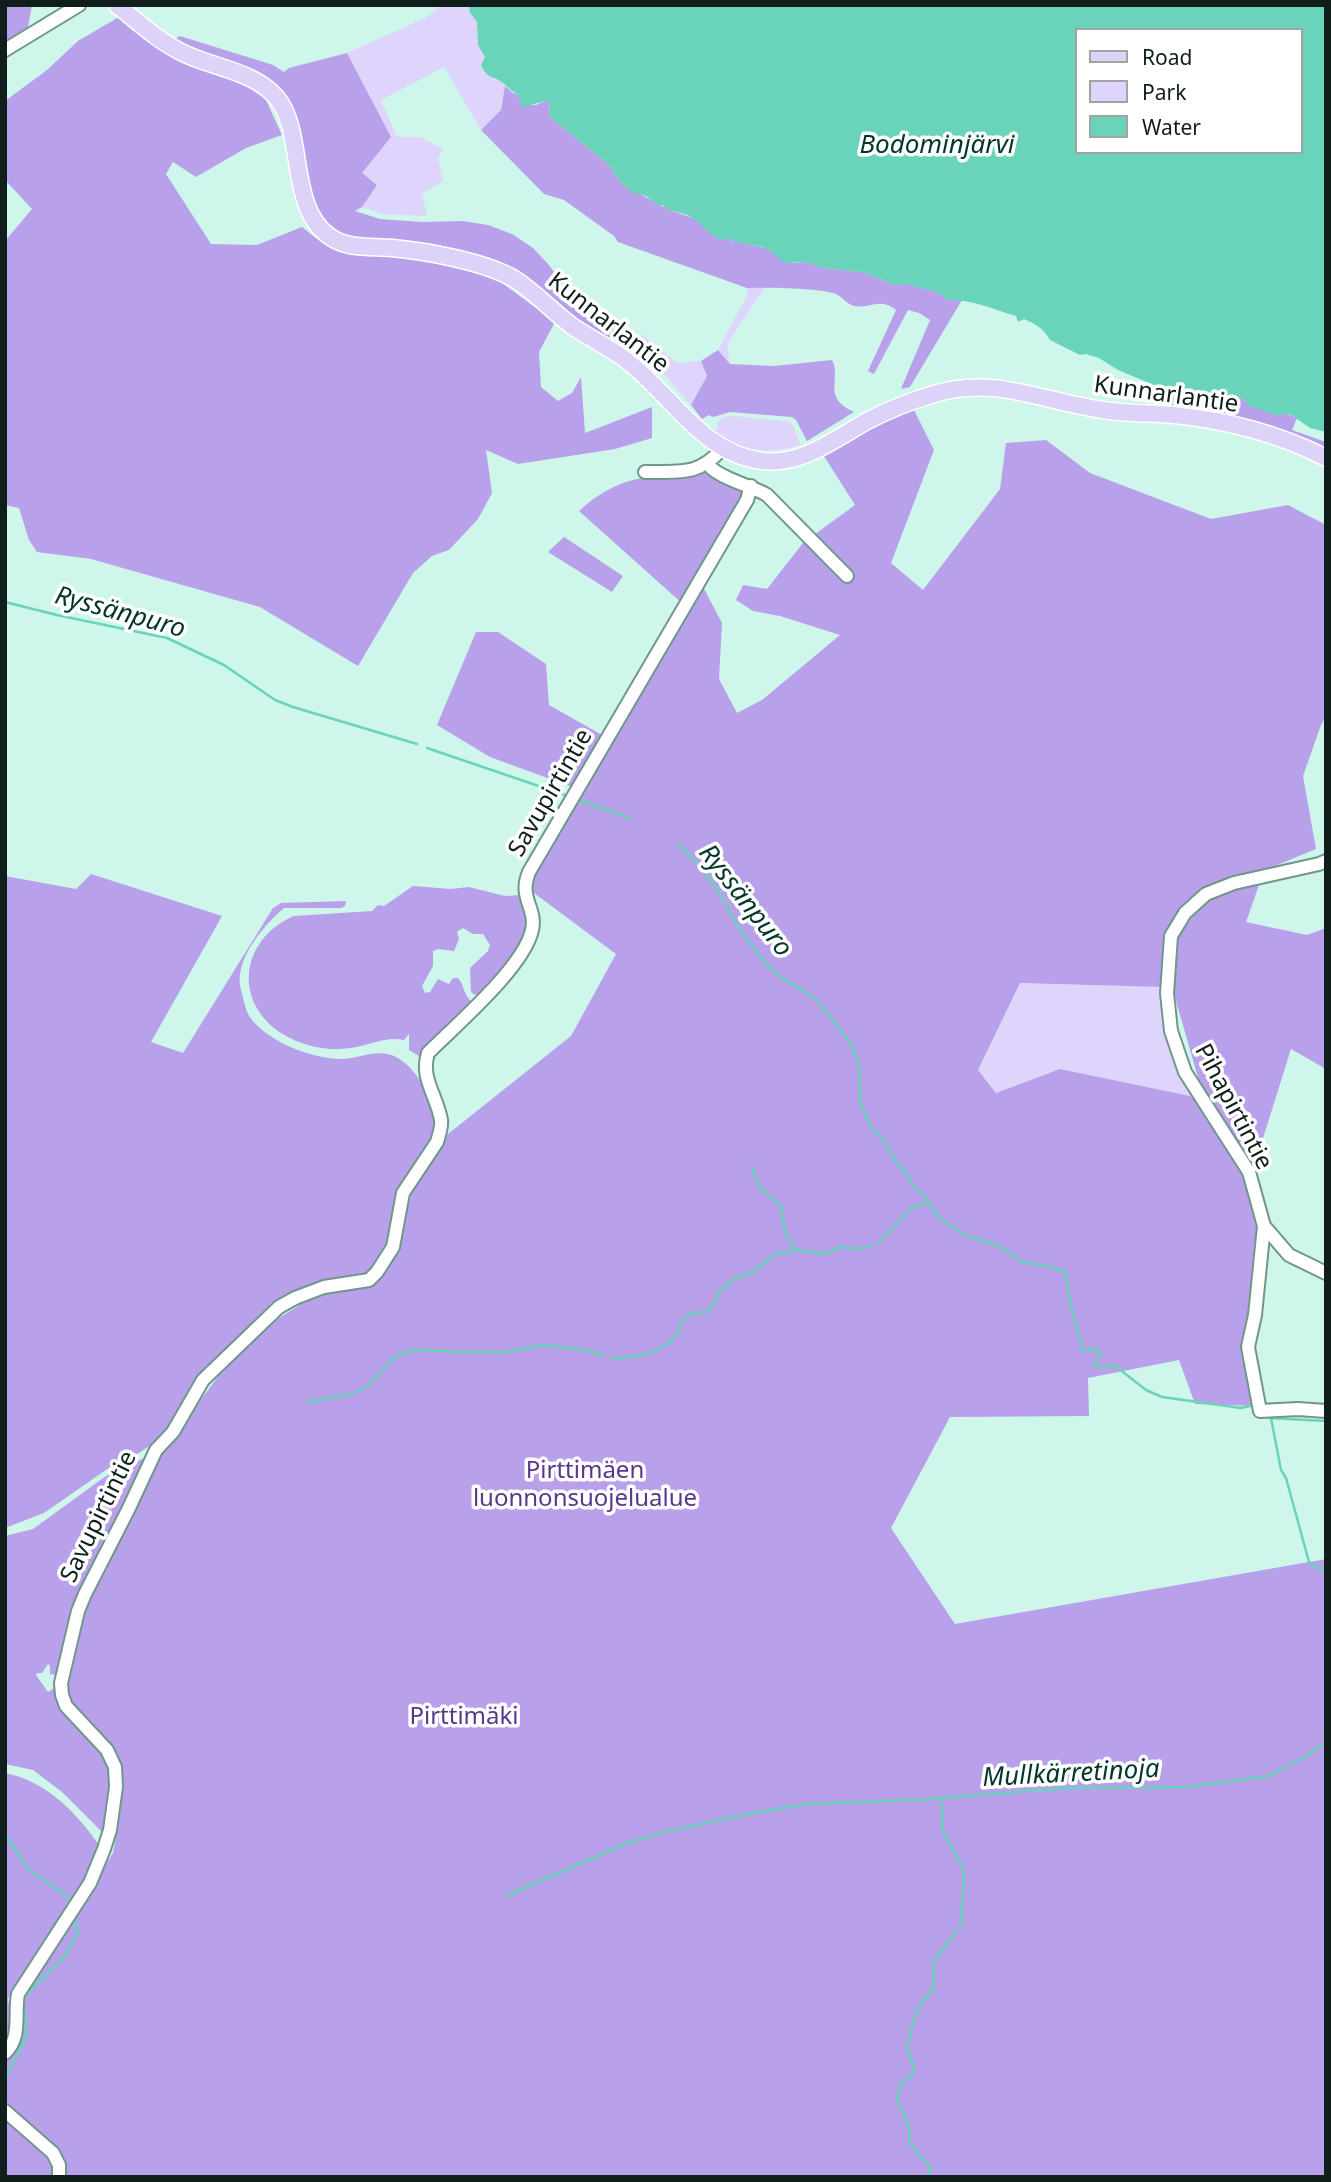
<!DOCTYPE html>
<html>
<head>
<meta charset="utf-8">
<style>
  body { margin:0 }
  #map { position:relative; width:1331px; height:2182px; overflow:hidden; background:#cef6ea; font-family:"Noto Sans",sans-serif }
  canvas { display:block }
  .frame { position:absolute; inset:0; border:7px solid #0f1e1a; pointer-events:none }
  .legend { position:absolute; left:1075px; top:28px; width:228px; height:126px; box-sizing:border-box; background:#fff; border:2px solid #9fa5a3; margin:0; padding:9px 12px; list-style:none; font-size:21px; color:#0f1e1a }
  .legend li { display:flex; align-items:center; gap:14px; height:35px }
  .legend b { width:35px; border:2px solid #9fa5a3 }
</style>
</head>
<body>
<div id="map">
<canvas width="1331" height="2182"></canvas>
<div class="frame"></div>
<ul class="legend">
<li><b style="height:9px;background:#ddd2f8"></b>Road</li>
<li><b style="height:19px;background:#dfd4fb"></b>Park</li>
<li><b style="height:19px;background:#69d4ba"></b>Water</li>
</ul>
</div>
<script>
const context = document.querySelector('canvas').getContext('2d');
context.lineJoin = 'round';
function paint(path, color) { context.fillStyle = color; context.fill(path, 'evenodd'); }
function stroke(path, color, width, dash) { context.strokeStyle = color; context.lineWidth = width; context.lineCap = dash ? 'butt' : 'round'; context.setLineDash(dash || []); context.stroke(path); }
function write(font, color, halo, rows, align = 'center') {
  context.font = font + ' "Noto Sans",sans-serif'; context.lineWidth = 7; context.setLineDash([]); context.textBaseline = 'middle'; context.strokeStyle = halo; context.fillStyle = color; for (const [text, x, y, turn = 0] of rows) {
    context.save(); context.translate(x, y); context.rotate((+turn || 0) * Math.PI / 180); context.textAlign = isNaN(turn) ? turn : align; if (halo) context.strokeText(text, 0, 0); context.fillText(text, 0, 0); context.restore();
  }
}
paint(new Path2D(`
  M437,5H469L470,14L477,22L479,34L478,41L485,57L481,65L484,73L501,81L505,86L501,110L481,130L444,67L381,100L397,137H420L443,149L438,158L443,181L422,194L427,216L382,214L362,207L377,185L361,174L391,137L347,53L425,18L436,10Z
  M765,287L727,344L730,364L718,350L747,296V288Z
  M639,333L678,363L701,361L707,376L691,405L654,363Z
  M735,416L789,422L792,424L801,445C770,454 740,453 714,432L718,428L717,422L725,417Z
  M1020,983L1162,987L1165,1028L1177,1067L1195,1097L1060,1069L996,1093L978,1070Z`), '#dfd4fb');
paint(new Path2D(`
  M5,5H32L27,32L5,44Z
  M119,17L163,51L238,80L265,98L282,135L246,148L196,177L173,162L166,174L211,244L257,245L302,227L317,239L341,247L426,261L494,277L555,322L539,352L541,387L558,401L572,393L581,377L585,433L652,407V438L615,449L518,464L486,450L492,493L478,519L449,550L432,556L413,573L358,666L260,607L91,559L37,552L29,540L19,508L5,505V241L32,209L5,180V101L47,70L78,41Z
  M180,36L273,65L284,72L289,68L347,53L391,137L362,173L377,185L362,207L355,211L380,219L422,222L463,221L488,225L512,234L533,248L548,264L573,296L630,333L636,340L628,357L579,327L520,278L356,243L335,235L316,213L280,96L171,42Z
  M505,86L513,93L517,94L521,101V105H536L545,101L549,102L550,117L607,163L623,185L672,211L693,218L724,239L727,238L733,241L746,243L768,249L793,263L806,262L823,268L862,272L895,285L905,283L940,293L947,300H962L910,387L901,389L930,320L919,313L908,310L874,374L868,371L896,310C879,297 872,309 854,306C847,304 842,297 836,294C822,288 763,287 747,288L618,242L614,236L564,200L544,194L481,130L501,110Z
  M718,350L730,364L774,366L832,360C842,380 821,397 854,412L807,441L796,420L792,417L730,412L713,417L709,415L702,419L691,405L707,376L701,361Z
  M1176,392L1223,404L1239,405L1241,397H1243C1257,417 1279,407 1297,418L1292,430L1326,442V449L1289,433L1152,403L1161,396L1172,400Z
  M913,408L934,450L891,563L923,590L1000,489L1006,443L1046,440L1090,473L1211,519L1288,505L1326,525V716L1321,725L1303,776L1316,849L1263,871L1182,911L1162,987L1020,983L978,1070L996,1093L1060,1069L1195,1097L1243,1174L1257,1229L1245,1346L1256,1406L1195,1404L1179,1360L1088,1378L1089,1416L950,1417L891,1528L955,1624L1326,1559V2177H63V2165L5,2106V2061L12,2054L22,2031L19,2013L24,1991L113,1853L121,1809L122,1769L113,1746L88,1727L75,1709L68,1696V1678L84,1602L157,1459L228,1363L279,1318L303,1303L328,1294L371,1284L400,1239L415,1180L448,1134L571,1036L616,954L526,887L544,852L663,657L702,585L722,623L719,679L737,713L762,700L840,635L780,616L753,611L736,600L743,585L767,589L803,543L855,505L822,453Z
  M705,473L745,488L747,497L684,605L579,511C621,473 651,476 705,473Z
  M564,537L623,576L612,592L548,552Z
  M476,632H498L546,664L549,705L602,735L572,787L490,757L437,725Z
  M91,874L222,916L151,1042L183,1053L273,908L281,903L346,901L345,906L341,908H284C263,926 233,961 241,990C244,1000 245,1012 252,1020C271,1043 315,1060 344,1059C360,1058 375,1050 391,1055C417,1063 445,1114 433,1139C425,1156 411,1172 398,1186C398,1218 389,1244 372,1272L298,1292L180,1412L160,1439L139,1453L113,1465L44,1513L5,1528V876L76,889Z
  M1260,882L1246,922L1307,935L1326,928V1069L1291,1049L1254,1167L1199,1081L1174,994L1177,937L1207,898Z
  M413,886L451,889L469,887L505,896L522,895L529,925L520,951L509,960L483,992L475,995L471,992L470,968L488,951L490,945L483,934H473L463,928L457,932L459,939L454,951L438,949L433,951V966L422,986L425,993L430,992L438,979L449,984L453,978H458C465,986 462,992 472,1002C454,1023 437,1034 422,1058L409,1050V1034L404,1040C387,1036 372,1044 356,1047C333,1052 309,1048 288,1037C232,1007 238,940 294,916L372,911L378,905L384,906Z
  M144,1458L146,1462L86,1578L76,1601L60,1670L55,1675L50,1674V1666L48,1664L42,1673H37L36,1675L48,1692L56,1687C61,1701 65,1715 75,1726C85,1739 101,1747 108,1762C116,1778 109,1817 103,1833L62,1792L33,1770L5,1764V1536L33,1529L106,1476Z
  M5,1773C46,1781 76,1812 99,1845L83,1883L24,1975L14,1986L8,1999L12,2023L5,2047Z
  M5,2118L34,2141L52,2159L55,2177H5Z`), '#b8a1ea');
paint(new Path2D(`
  M1326,5V432L1310,428L1290,414L1275,415L1249,406L1243,397H1241L1239,405C1222,404 1205,399 1188,397C1178,396 1171,389 1161,388L1118,370L1099,358L1086,354L1080,355L1050,340C1044,329 1036,324 1024,319L1018,322L1016,316C993,309 971,299 947,300L940,293L905,284L895,285L862,272L823,268L806,262L785,263C778,259 774,252 767,249C754,243 738,245 727,238L722,240C709,236 704,226 694,219C686,213 675,212 666,209L663,205H659L646,196L634,193L623,185L607,163L550,117L549,102L545,101L521,108V101L517,94C511,91 509,88 503,83C494,75 487,80 481,65L485,57L478,45L477,22L470,13L469,6ZM1077,30H1301V152H1077Z`), '#69d4ba');
stroke(new Path2D(`
  M5,602L57,615L167,638L224,665L275,700L293,707L417,744
  M427,748L565,795
  M579,800L630,818
  M678,844L702,868L720,894L738,927L765,963L781,977L816,999L851,1044L859,1064L860,1100L871,1128L882,1137L895,1161L906,1172L913,1187L922,1192L939,1218L967,1236L999,1246L1024,1263L1044,1265L1065,1272L1071,1306L1083,1351L1096,1349L1101,1352L1094,1365L1099,1368L1114,1365L1146,1390L1162,1397L1241,1408L1250,1406
  M752,1167L760,1188L781,1206L785,1231L795,1250
  M878,1244L912,1207L928,1203
  M611,1357L618,1359L648,1354L668,1344L678,1333L682,1320L692,1313L706,1312L713,1306L719,1292L734,1279L751,1273L776,1254L798,1250L825,1254L840,1247L860,1249L871,1246
  M308,1402L352,1394L368,1386L394,1357L412,1350L499,1353L544,1345L584,1350L604,1355
  M1269,1418L1326,1421
  M1271,1418L1281,1470L1286,1478L1309,1562L1326,1572
  M941,1799L943,1831L963,1868L964,1885L960,1927
  M5,1834L29,1870L61,1892L71,1902
  M506,1896L630,1842L669,1831L758,1812L808,1804L914,1800L1068,1788L1188,1787L1269,1776L1306,1756L1326,1742
  M5,2079L27,2035L23,1998L63,1958L78,1933L74,1916
  M927,2177L931,2168L909,2142C911,2125 905,2116 897,2102L900,2085L913,2073V2064L907,2047L912,2027L918,2008L933,1989L934,1961L957,1931`), '#69d4ba', 2.5);
const minor = new Path2D(`
  M5,50L79,5
  M708,464C715,477 752,486 767,495L847,576
  M645,472C679,471 697,477 722,449
  M1326,861L1319,864L1234,883L1206,894L1185,913L1171,936L1167,993L1171,1031L1185,1072L1249,1172L1264,1226L1255,1315L1248,1347L1260,1411L1298,1409L1326,1411
  M1264,1226L1289,1255L1326,1273
  M5,2053C22,2037 14,2015 18,1994L90,1883L104,1849L110,1830L116,1787L115,1767L107,1750L66,1706L62,1695L61,1683L78,1611L85,1594L128,1510L156,1450L173,1432L203,1380L279,1307L295,1298L324,1287L369,1280L377,1272L393,1247L403,1193L437,1142C439,1135 442,1127 441,1120C437,1096 420,1078 428,1053C456,1025 524,967 532,930C537,908 518,898 529,872L747,500L751,486
  M5,2111L53,2153L59,2165V2177`);
const major = new Path2D(`
  M117,5C137,21 157,40 181,52C212,68 253,70 277,98C305,132 288,207 329,236C348,250 371,246 392,248C426,251 487,262 516,280C536,293 553,312 572,326C589,338 609,347 626,360C672,395 701,453 762,461C801,466 835,439 867,421C888,410 911,401 934,394C995,375 1043,402 1103,410C1126,414 1150,413 1174,415C1225,420 1280,434 1326,458`);
stroke(minor, '#71968b', 16);
stroke(major, '#fff', 19);
stroke(minor, '#fff', 12);
stroke(major, '#ddd2f8', 16);
write('24px', '#0f1e1a', '#fff', [
  ["Kunnarlantie",608,323,38],
  ["Kunnarlantie",1166,395,8],
  ["Savupirtintie",551,793,-60],
  ["Pihapirtintie",1233,1107,62],
  ["Savupirtintie",99,1517,-64]
]);
write('24px', '#58378c', '#fff', [
  ["Pirttimäen",585,1471],
  ["luonnonsuojelualue",585,1499],
  ["Pirttimäki",464,1717]
]);
write('italic 26px', '#02362b', '#fff', [
  ["Bodominjärvi",937,146],
  ["Ryssänpuro",120,613,15],
  ["Ryssänpuro",745,901,52],
  ["Mullkärretinoja",1071,1774,-3]
]);
</script>
</body>
</html>
